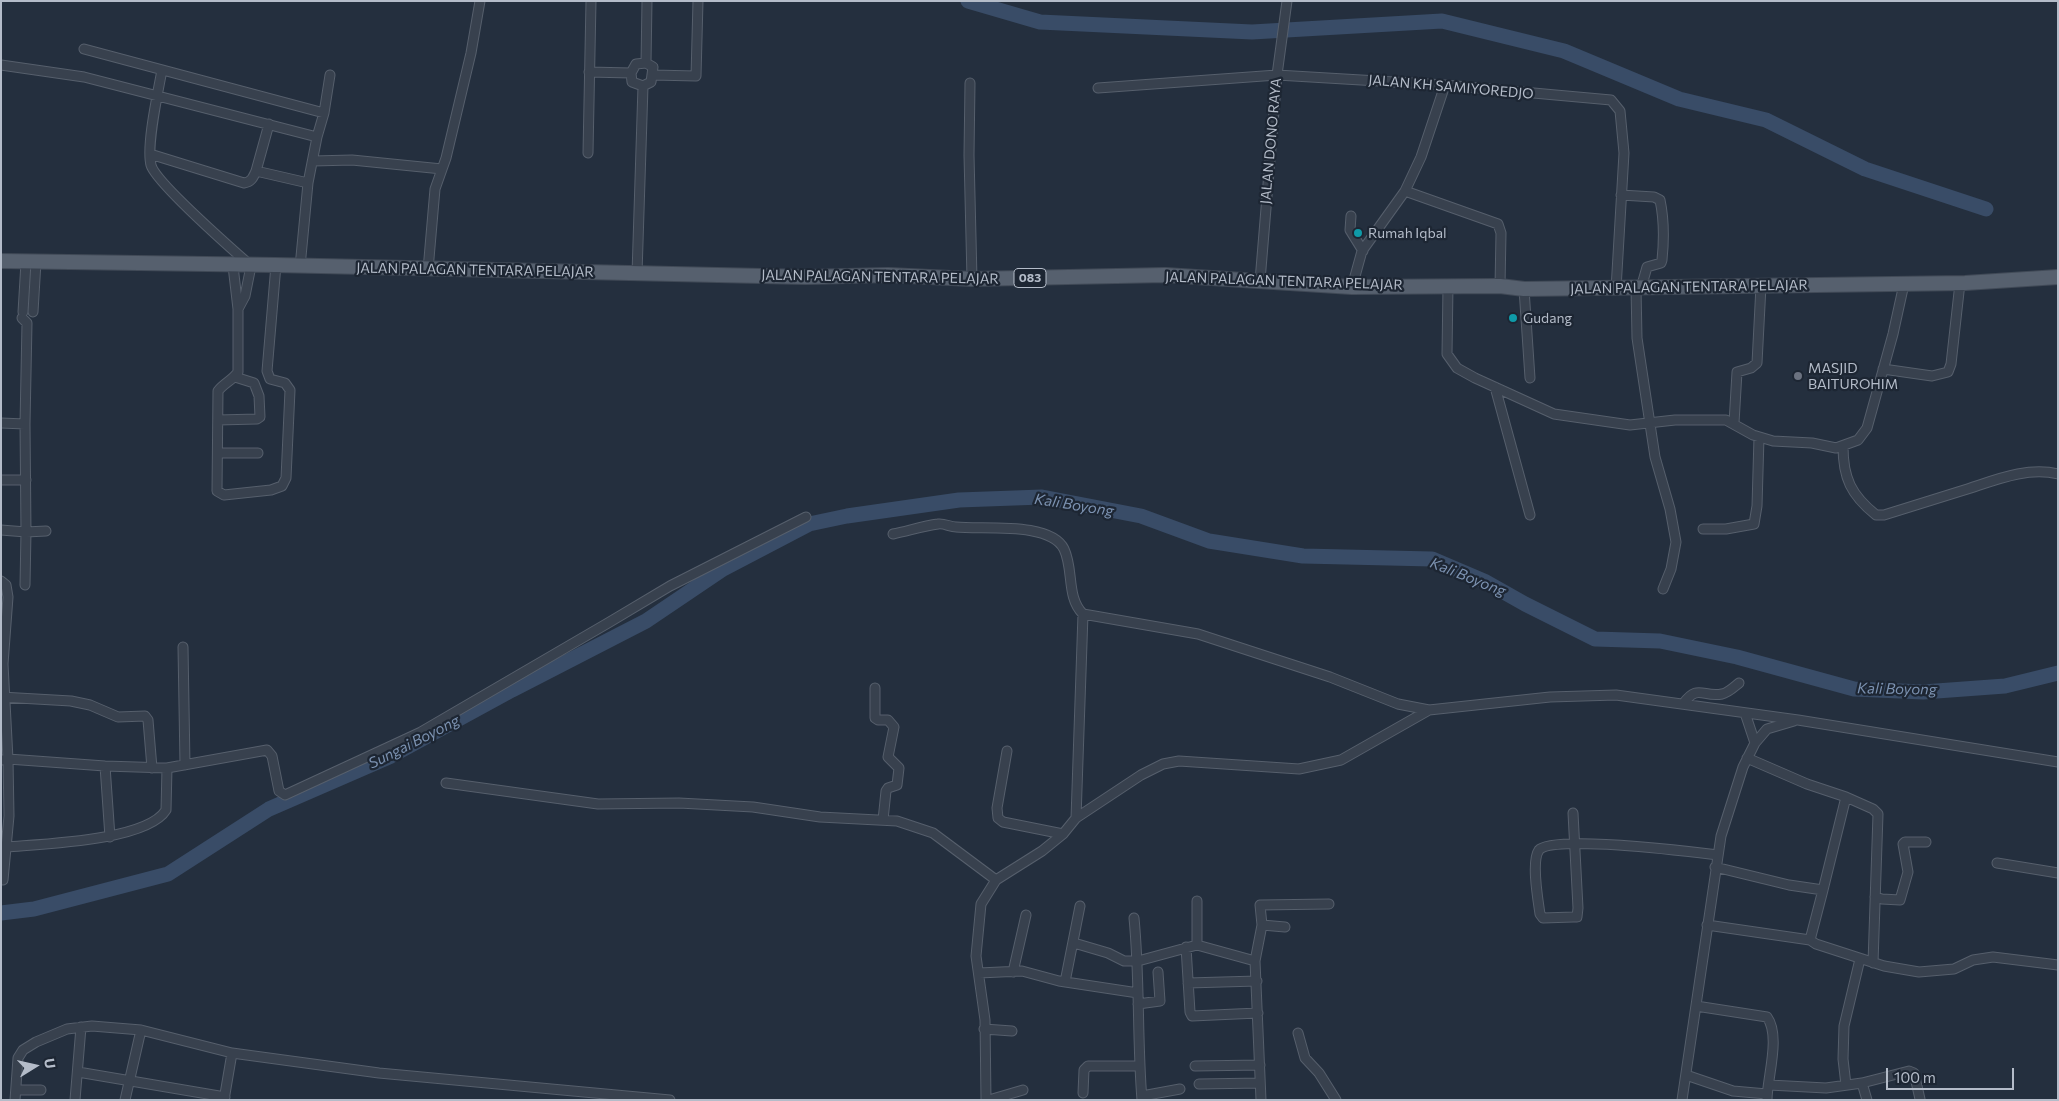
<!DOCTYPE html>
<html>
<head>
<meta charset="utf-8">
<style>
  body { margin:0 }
  #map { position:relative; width:2059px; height:1101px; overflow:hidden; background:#242f3e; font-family:Commissioner,sans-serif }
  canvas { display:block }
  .frame { position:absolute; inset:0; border:2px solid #b4bcc9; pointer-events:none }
  .north { position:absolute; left:10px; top:1041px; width:50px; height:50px; -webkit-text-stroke:4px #1d2633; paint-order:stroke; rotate:80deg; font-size:14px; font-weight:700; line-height:20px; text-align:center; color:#b4bcc9 }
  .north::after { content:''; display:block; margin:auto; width:18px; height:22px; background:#b4bcc9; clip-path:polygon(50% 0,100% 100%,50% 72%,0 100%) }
  .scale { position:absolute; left:1886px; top:1068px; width:128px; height:22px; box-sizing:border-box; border:2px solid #b4bcc9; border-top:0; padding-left:6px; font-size:15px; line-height:18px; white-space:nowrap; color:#b4bcc9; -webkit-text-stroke:4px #1d2633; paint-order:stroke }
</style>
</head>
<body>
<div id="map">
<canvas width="2059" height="1101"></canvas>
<div class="frame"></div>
<div class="north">U</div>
<div class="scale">100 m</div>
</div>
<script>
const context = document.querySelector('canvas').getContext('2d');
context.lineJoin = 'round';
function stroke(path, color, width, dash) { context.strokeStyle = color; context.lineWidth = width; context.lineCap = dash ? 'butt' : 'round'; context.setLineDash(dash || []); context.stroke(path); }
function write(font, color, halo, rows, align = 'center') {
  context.font = font + ' Commissioner,sans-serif'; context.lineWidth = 4.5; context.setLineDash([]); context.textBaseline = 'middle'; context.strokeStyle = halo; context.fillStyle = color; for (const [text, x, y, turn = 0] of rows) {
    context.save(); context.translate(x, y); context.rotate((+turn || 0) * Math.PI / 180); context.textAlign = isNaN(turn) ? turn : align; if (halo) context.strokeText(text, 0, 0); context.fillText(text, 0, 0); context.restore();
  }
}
stroke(new Path2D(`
  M968,1L1040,22L1252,32L1442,21L1564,51L1679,99L1766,120L1865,169L1986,209
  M1,913L34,909L168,874L269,809L391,756L512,690L646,621L723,569L809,524L847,516L959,500L1042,497L1141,516L1209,541L1303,556L1432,559L1486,582L1525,604L1595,639L1660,641L1737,657L1854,689L1923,692L2005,686L2058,673`), '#394c67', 15);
const street = new Path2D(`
  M84,49L324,113
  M646,63L647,1
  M1,65L84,77L317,137
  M162,70C158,92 146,146 151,165C155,182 233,250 251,266L245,296L238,309
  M589,72L631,73
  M653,75L696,76L698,1
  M970,83L969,155L972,279
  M1098,88L1277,75L1445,85L1611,100L1620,111L1624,153L1616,289
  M588,153L591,1
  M150,154L244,183C251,182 253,178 256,171L269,124
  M313,161L352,160L442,169
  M256,171L308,183
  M1405,191L1498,224L1501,233L1500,286
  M1621,195L1654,197L1660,200C1664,219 1664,241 1662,260L1661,263L1647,267L1641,288
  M1351,216L1350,230L1363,251
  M233,266L238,309V372C233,380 224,383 218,391L217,491L224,495L271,490L282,486L286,478L290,390L285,383L270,379L267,371L276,265
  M300,267L308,183L317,137L324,113L330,75
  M428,270L435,189L446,158L471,53L480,1
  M637,274L643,86L651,82L653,67L646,63L636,64L631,73L632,82L643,86
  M1260,281L1277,75L1287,1
  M1448,286L1447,354L1457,368L1475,378L1554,414L1630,425L1675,420H1726L1753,435L1773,441L1812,443L1836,448L1858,440L1867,428L1893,334L1904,284
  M1352,287L1362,251L1405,191L1421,157L1445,85
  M1636,288L1637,338L1655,457L1670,509L1676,542L1671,569L1663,589
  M1524,289L1530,378
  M23,312L26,262
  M33,312L36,262
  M22,318L27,323L25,424
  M1883,369L1932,376L1948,372L1951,364L1960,283
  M1495,387L1530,515
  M218,420L257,419L260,417L259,396L254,383L235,377
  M1,423L25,424L26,532L1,530
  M1734,423L1737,372L1751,368L1757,363L1761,286
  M1843,446C1843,478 1851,495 1876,515H1884C1910,507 1935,499 1961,491C1991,482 2025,466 2058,474
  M218,453H258
  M1,480H26
  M1703,529H1726L1754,524L1757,506L1759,437
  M893,534C908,531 923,526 938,524C944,523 950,527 956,527C982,530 1050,521 1064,549C1074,570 1066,597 1083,614L1198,634L1330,677L1398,704L1429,710L1550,697L1616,695L1798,720L2058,762
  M1,581L6,585L8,597L3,664L8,759L1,760
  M25,585L26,532L46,531
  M183,647L185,765
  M875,688V718L878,720H888L894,727L888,757L899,768L897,785L888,788L886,791L883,820
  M1,697L71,701L90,705L118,717L145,716L148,720L152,768
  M1683,704C1698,683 1703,698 1722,694C1728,693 1734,687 1739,683
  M1745,713L1755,743
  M1007,751L997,808L998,818L1003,822L1063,834
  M105,766L110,837
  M446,783L598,804L679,803L753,807L820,817L897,821L933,833L996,880
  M1846,797L1873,809L1878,814L1873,963
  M1573,813L1578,908L1577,917H1573L1543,918L1540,914C1538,900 1531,861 1539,850C1552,834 1693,852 1718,855
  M1076,818L1083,614
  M7,847C41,844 147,841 166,810L167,768
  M1997,863L2058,873
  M1715,867L1789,885L1823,890L1846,797L1807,784L1747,758
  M3,880L9,816L8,759L105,766L167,768L267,750L272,756L279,791L285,795L421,732L608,623L670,586L806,517
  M1875,897L1882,899L1900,900L1908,872L1903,844L1905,842H1926
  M1197,901V945
  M1134,918C1140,979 1137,1039 1142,1100
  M1262,925L1285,927
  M1707,925L1810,940L1816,944L1884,966L1919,972L1954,969L1973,960L1993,957L2058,965
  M1810,940L1823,890
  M1074,943L1108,953L1124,961H1138L1197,945L1255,961
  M1186,947L1190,1012L1192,1016L1258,1013
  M1013,972L1026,915
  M979,973L1022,971L1059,981L1138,993
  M1065,982L1080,906
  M1188,983L1257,981
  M1138,1004L1160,1001L1158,972
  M1696,1006L1767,1017C1781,1036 1767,1078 1767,1100
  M984,1029L1012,1031
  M1298,1033L1305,1058L1319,1073L1336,1100
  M232,1053L379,1073L670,1100
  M1195,1066L1260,1065
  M78,1072L225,1097
  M1686,1075L1733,1091L1767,1094
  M1862,1083L1867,1100
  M1199,1084L1260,1083
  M1769,1085L1826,1088L1862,1083L1909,1071L1914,1073L1920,1099
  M1846,1085L1843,1059L1844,1026L1860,959
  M16,1090H41
  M1083,1093L1084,1070L1088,1066H1140
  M1142,1096L1180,1089
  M15,1100L18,1058L23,1050L36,1042L67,1029L92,1026L141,1030L232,1053L224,1100
  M75,1100L81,1027
  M125,1100L141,1030
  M986,1100L985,1020L976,956L981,904L996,880L1042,851L1063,834L1076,818L1141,775L1163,764L1179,761L1299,769L1341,760L1429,710
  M989,1100L1023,1090
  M1261,1100L1255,961L1262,925L1260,905L1329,904
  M1682,1100L1721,836L1743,767L1755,743L1767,729L1794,721`);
const primary = new Path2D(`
  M1,261L276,265L806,277L888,275L972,279L1165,275L1352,287L1500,286L1524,289L1965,283L2058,277`);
stroke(street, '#565f6c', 11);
stroke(primary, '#414a57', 16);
stroke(street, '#38414e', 9);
stroke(primary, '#56606e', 14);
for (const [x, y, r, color] of [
  [1358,233,5,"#0f9aa8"],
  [1513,318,5,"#0f9aa8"],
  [1798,376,5,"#6b7280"]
]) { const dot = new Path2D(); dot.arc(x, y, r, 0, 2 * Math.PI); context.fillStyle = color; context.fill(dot); stroke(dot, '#1d2633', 2); }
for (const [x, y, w] of [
  [1030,278,32]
]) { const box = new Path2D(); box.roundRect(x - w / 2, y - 9.5, w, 19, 4); context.fillStyle = '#1d2633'; context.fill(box); stroke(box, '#b4bcc9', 1); }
write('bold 12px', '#b4bcc9', null, [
  ["083",1030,278]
]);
write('14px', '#b4bcc9', '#1d2633', [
  ["JALAN KH SAMIYOREDJO",1451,87,5],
  ["JALAN DONO RAYA",1271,141,-85],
  ["JALAN PALAGAN TENTARA PELAJAR",475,270,1],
  ["JALAN PALAGAN TENTARA PELAJAR",880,277,1],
  ["JALAN PALAGAN TENTARA PELAJAR",1284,281,2],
  ["JALAN PALAGAN TENTARA PELAJAR",1689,287,-1]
]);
write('14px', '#b4bcc9', '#1d2633', [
  ["Rumah Iqbal",1368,233],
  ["Gudang",1523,318],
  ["MASJID",1808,368],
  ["BAITUROHIM",1808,384]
], 'left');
write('italic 15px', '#7c92b1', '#1d2633', [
  ["Kali Boyong",1074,505,9],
  ["Kali Boyong",1468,577,22],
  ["Kali Boyong",1897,689,1],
  ["Sungai Boyong",414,742,-27]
]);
</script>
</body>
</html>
